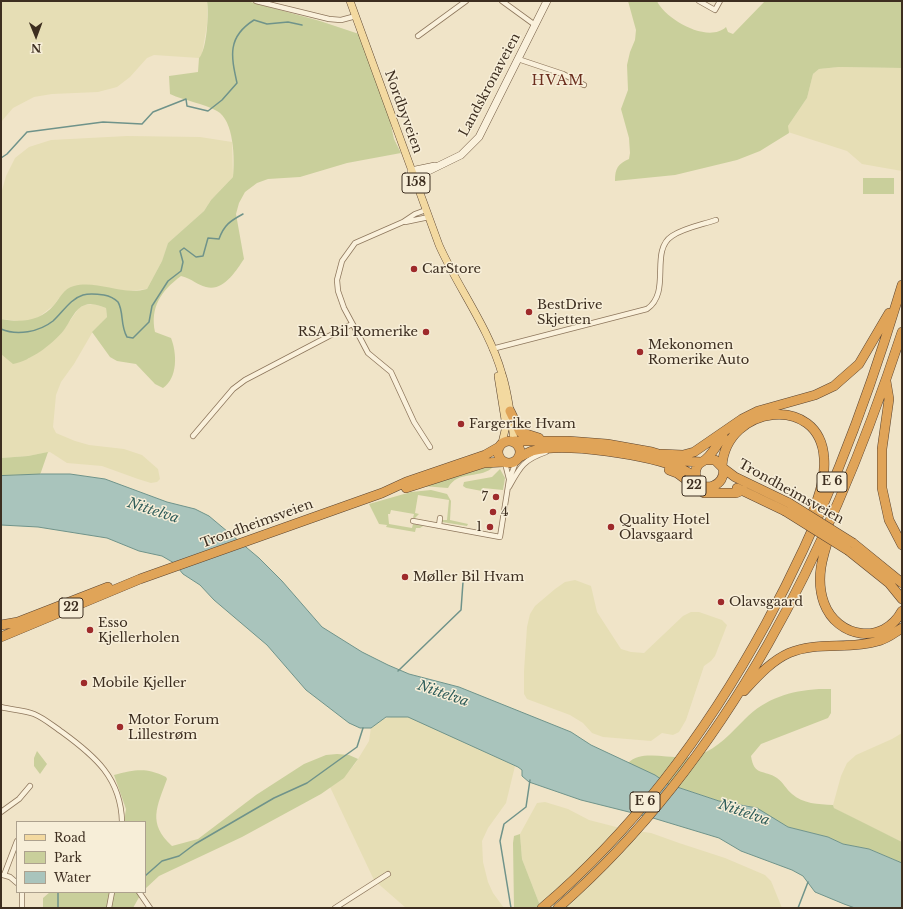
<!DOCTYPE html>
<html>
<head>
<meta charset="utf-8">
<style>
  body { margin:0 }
  #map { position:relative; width:903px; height:909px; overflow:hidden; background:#f0e4c8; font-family:"Libre Baskerville",serif }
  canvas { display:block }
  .frame { position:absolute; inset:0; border:2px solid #3d2e20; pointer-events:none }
  .legend { position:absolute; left:16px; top:821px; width:130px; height:72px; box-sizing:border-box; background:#f7eed8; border:1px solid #ada18e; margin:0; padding:5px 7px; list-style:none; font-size:12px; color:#3d2e20 }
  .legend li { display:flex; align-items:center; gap:8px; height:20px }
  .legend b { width:20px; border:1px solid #ada18e }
  .north { position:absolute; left:16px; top:16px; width:40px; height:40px; -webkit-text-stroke:3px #f7eed8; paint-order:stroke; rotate:179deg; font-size:11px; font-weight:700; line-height:16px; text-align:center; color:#3d2e20 }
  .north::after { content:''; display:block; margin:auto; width:14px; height:18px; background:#3d2e20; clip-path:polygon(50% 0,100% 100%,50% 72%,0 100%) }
</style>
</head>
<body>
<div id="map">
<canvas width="903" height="909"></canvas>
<div class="frame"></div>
<ul class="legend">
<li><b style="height:5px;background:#f3d9a0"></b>Road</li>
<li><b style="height:11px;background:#c9cf9b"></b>Park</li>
<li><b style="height:11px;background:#a9c4bc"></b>Water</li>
</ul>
<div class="north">N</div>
</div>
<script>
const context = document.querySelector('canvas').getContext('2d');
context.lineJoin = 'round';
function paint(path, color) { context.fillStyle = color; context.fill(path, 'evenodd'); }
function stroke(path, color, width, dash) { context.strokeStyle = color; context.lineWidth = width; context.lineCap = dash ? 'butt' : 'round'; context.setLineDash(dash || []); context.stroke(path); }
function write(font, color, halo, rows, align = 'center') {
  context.font = font + ' "Libre Baskerville",serif'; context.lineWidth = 3; context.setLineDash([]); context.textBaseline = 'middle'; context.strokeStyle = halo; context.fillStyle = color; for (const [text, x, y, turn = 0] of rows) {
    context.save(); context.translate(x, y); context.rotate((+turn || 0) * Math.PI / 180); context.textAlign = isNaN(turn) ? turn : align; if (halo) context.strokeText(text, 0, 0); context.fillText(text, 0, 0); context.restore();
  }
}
paint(new Path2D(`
  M1,1H207V25L202,54L199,58L154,55L147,58L130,77L117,87L98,92L52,94L34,97L13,108L1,122Z
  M839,67L902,68V171L862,164L847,151L788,132V126L807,98L813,74L819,69Z
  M127,136L200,137L232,142L233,177L211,200L204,211L168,243L162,261L147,289L128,291L99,287L59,298L54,305L35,320L19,321L1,319V194L6,176L15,158L29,147L51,140Z
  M94,304L106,308L107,317L92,333L74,364L61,382L56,395L53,427L56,433L75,441L89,445L124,449L142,455L158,469L160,479L157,482L151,483L138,479L102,466L67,463L50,452L28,456L1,458V354L28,359L62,332L79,308L84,305Z
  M575,580L591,586L597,612L621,649L631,652L644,653L683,616L691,612H699L722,620L727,625L715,656L711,661L704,666L686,720L679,732L673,735L662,733L651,741L603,737L592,733L583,723L570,715L527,699L524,694V671L527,627L530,614L535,606L555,589L565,582Z
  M396,716L408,717L427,724L515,766L506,803L488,828L482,841L483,862L488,882L493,893L504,908H406L374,880L330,787L344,777L355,764L369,741L371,728L382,719Z
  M902,733V842L864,824L834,808L833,805L841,776L847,763L856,755L892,739Z
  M545,802L568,809L589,820L624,829L651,833L679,843L725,858L765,875L771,881L782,908H541L522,859L520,834L537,803Z`), '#e6deb5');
paint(new Path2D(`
  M207,1H247L320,21L359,34L388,112L394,139L401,153L347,163L300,177L268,179L257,183L245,192L239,203L236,214L244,259C236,271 223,292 206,287C197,285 193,279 181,276C161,291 150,307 155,332L171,338C177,353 178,378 163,388L155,384L136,364L117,361L110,357L92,332L107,317L106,308C100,306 92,302 85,305C75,308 70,322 64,330C53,344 30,361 13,364L1,354V319C21,323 41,321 54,305C61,297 63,289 74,286C98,280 122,296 147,289L162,261L168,243L204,211L211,200L233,177C235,159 234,120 217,111C203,103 185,101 170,94L169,76L198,72L199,58C207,50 209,13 207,1Z
  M628,1H657C665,19 708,44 726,27L728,32L733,34L765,1H902V68L839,67L819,69L813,74L807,98L788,126L789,133L760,151L737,160L675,175L615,181C615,168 618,164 629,159L630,153L629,138L621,109L628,90L627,65L630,52L635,40L636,30Z
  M863,178H894V194H863Z
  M48,452L40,475L1,476V458L28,456Z
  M494,466C482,480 458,469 448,488L422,486L482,467Z
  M500,469L505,478L503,490L483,488L482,491L466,488L463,486L464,482L492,477Z
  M431,490L447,494L451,501L450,520L468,524L467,526L442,522V520H447L449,500L418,495L415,513L419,514L415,518H413L414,514L391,510L390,514H388L389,524L412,528L413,524L423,526L420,528H416L415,532L386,527L387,525L379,524L369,504L411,492Z
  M819,689H831V713L828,718L761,744L751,756C754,777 764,769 777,778C783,782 786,789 792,794C803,804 818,804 833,805L834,808L902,842V863L869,849L843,844L828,837L788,827L750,806L719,801L668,784L628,763C644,747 676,763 699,755C718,748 731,733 745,719C766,698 790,691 819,689Z
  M37,751L47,764L40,774L34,766V758Z
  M337,754L349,755L358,759L344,778L321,794L242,837L159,876L145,889V822H124L126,809L114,775C135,770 145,767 166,777L167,779C157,807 147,823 172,846L198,839L256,795L304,764L326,755Z
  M520,834L522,859L541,908H514L513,843L514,836Z
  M50,892H142L133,908H43V898Z`), '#c9cf9b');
const water = new Path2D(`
  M41,474H70L105,479L167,502L195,509L209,516L259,558L282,581L322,627L362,652L388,665L409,674L459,687L571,732L591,745L655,775L668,784L719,801L757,808L788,827L828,837L843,844L869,849L902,863V908H855L844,904L815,892L803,876L792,870L741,851L719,838L653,818L581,800L529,782L522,776V770L518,767L408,717H386L371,728H360L349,723L306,690L267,645L214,600L200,585L183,574L174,563L162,556L139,551L107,538L38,527L1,525V476Z`);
paint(water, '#a9c4bc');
stroke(water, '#6f938a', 1);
stroke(new Path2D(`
  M1,158L7,154L27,132L103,122L142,124L153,112L186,99L187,106L208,111L222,100L237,83C231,56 227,37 254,20L267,24L288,22L302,25
  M1,329C17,336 39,332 53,321C63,312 70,299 83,295C90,293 97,294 104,295C109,296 115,299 118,302C124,312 120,325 127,337L133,338L149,322L152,306L168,281L181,271L183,262L180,251L184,248L196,257L203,256L208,238L219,239C224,225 230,221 243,214
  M398,671L461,610L463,582
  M145,876L162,861L179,856L195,844L274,798L307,783L357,747L363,728
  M58,892V908
  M511,908L500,841L504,824L526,807L530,780
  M798,908L808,882`), '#6f938a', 1.5);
const street = new Path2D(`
  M256,1L329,19L341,20L356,16
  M502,1L535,25
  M699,1L715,10L720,1
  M418,36L466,1
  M518,59L563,74L584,85
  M426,210L415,214L403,222L355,243L342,261L337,280L338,291L344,308L358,334L368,353L391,372L414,422L430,447
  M405,222L429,217
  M492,349L647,309C672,292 649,251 672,236C684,228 701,225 716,220
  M193,436L233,389L245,380L352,324
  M505,463L509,479
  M509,487C520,467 523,460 546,452
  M413,521L500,537L509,480L516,462
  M439,526L440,518
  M1,707C12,710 23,710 34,714C44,718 53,726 62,732C95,756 121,778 122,822
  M1,812L19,799L30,786
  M3,875L10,877L17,883
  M4,875L17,841
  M22,892V908
  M139,892L150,908
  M109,908L112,892
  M335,908L388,874`);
const secondary = new Path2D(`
  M411,171L435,166
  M414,178L461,155L479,137L547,1`);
const primary = new Path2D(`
  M350,1L439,245C458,288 489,328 502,374C509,395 511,419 514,440
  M498,376L506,426L502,443`);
const highway = new Path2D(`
  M886,381L889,399L882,449V488L889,520L902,545
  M510,411L520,432L539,438
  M498 452a11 11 0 1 1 22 0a11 11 0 1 1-22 0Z
  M515,441H568L607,444L652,452L682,461L701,462
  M661,454L683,455L694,452L742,419L758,411L815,395L834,386L859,364L889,313
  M518,458C523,455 527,453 532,451C565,442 650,455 681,469C687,471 692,475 697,478
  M705,460H715L723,468C727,486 701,495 696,477C695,473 696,468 698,465C701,462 704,461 706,459C713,453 718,443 723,436
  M722,466C726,405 820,393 824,458C826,481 816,503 809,523
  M723,468L735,477L789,503
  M669,470L677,473L704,493H736L743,490
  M406,488L484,463L503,462
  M737,488L785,511
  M831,531C823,555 815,578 824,603C837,638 883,646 902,611
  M853,543L902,583
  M849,551L889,583L902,599
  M1,625L18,622L108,587
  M1,637L140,579L382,493L406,482L485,455L499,447
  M744,691C757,677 771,661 789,653C817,641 849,650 878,641C887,639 894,633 902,628
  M542,908C728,750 834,514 902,285
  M558,908C729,759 833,544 902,332`);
stroke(street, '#8d765c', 6);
stroke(secondary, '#6f573f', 8);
stroke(primary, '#5b4430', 8);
stroke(highway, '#5b4430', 10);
stroke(street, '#faf1dc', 4.5);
stroke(secondary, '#faf1dc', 7);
stroke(primary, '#f3d9a0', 7);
stroke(highway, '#e0a458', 9);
const highwayBridge = new Path2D(`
  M789,503L853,543
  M785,511L849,551`);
stroke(highwayBridge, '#5b4430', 10, []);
stroke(highwayBridge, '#e0a458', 9);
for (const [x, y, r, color] of [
  [414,269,4,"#9e2a2b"],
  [529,312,4,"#9e2a2b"],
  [426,332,4,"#9e2a2b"],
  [640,352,4,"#9e2a2b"],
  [461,424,4,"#9e2a2b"],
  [496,497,4,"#9e2a2b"],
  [493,512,4,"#9e2a2b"],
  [490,527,4,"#9e2a2b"],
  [611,527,4,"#9e2a2b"],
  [405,577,4,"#9e2a2b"],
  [721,602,4,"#9e2a2b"],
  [90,630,4,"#9e2a2b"],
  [84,683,4,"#9e2a2b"],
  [120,727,4,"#9e2a2b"]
]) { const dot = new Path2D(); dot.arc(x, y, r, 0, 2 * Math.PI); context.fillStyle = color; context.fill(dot); stroke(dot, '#f7eed8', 1.5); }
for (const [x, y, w] of [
  [416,183,28],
  [832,482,30],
  [694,486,24],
  [71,608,24],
  [645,802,30]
]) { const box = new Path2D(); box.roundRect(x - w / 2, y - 10, w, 20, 3); context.fillStyle = '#f7eed8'; context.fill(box); stroke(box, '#3d2e20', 1); }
write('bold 12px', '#3d2e20', null, [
  ["158",416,183],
  ["E 6",832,482],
  ["22",694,486],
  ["22",71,608],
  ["E 6",645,802]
]);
write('13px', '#3d2e20', '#f7eed8', [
  ["Landskronaveien",490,85,-62],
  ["Nordbyveien",403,112,70],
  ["Trondheimsveien",791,492,29],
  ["Trondheimsveien",257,524,-20]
]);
write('13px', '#3d2e20', '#f7eed8', [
  ["CarStore",422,269],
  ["BestDrive",537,305],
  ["Skjetten",537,320],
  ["RSA Bil Romerike",418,332,"right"],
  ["Mekonomen",648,345],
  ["Romerike Auto",648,360],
  ["Fargerike Hvam",469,424],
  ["7",488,497,"right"],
  ["4",501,512],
  ["Quality Hotel",619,520],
  ["Olavsgaard",619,535],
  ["1",482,527,"right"],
  ["Møller Bil Hvam",413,577],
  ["Olavsgaard",729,602],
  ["Esso",98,623],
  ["Kjellerholen",98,638],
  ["Mobile Kjeller",92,683],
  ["Motor Forum",128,720],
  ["Lillestrøm",128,735]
], 'left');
context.letterSpacing = '1px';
write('14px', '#6b2e1e', '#f7eed8', [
  ["HVAM",558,81]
]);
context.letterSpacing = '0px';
write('italic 14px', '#2f5d5a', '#f7eed8', [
  ["Nittelva",153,511,18],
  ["Nittelva",443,694,19],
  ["Nittelva",744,813,19]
]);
</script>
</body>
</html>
